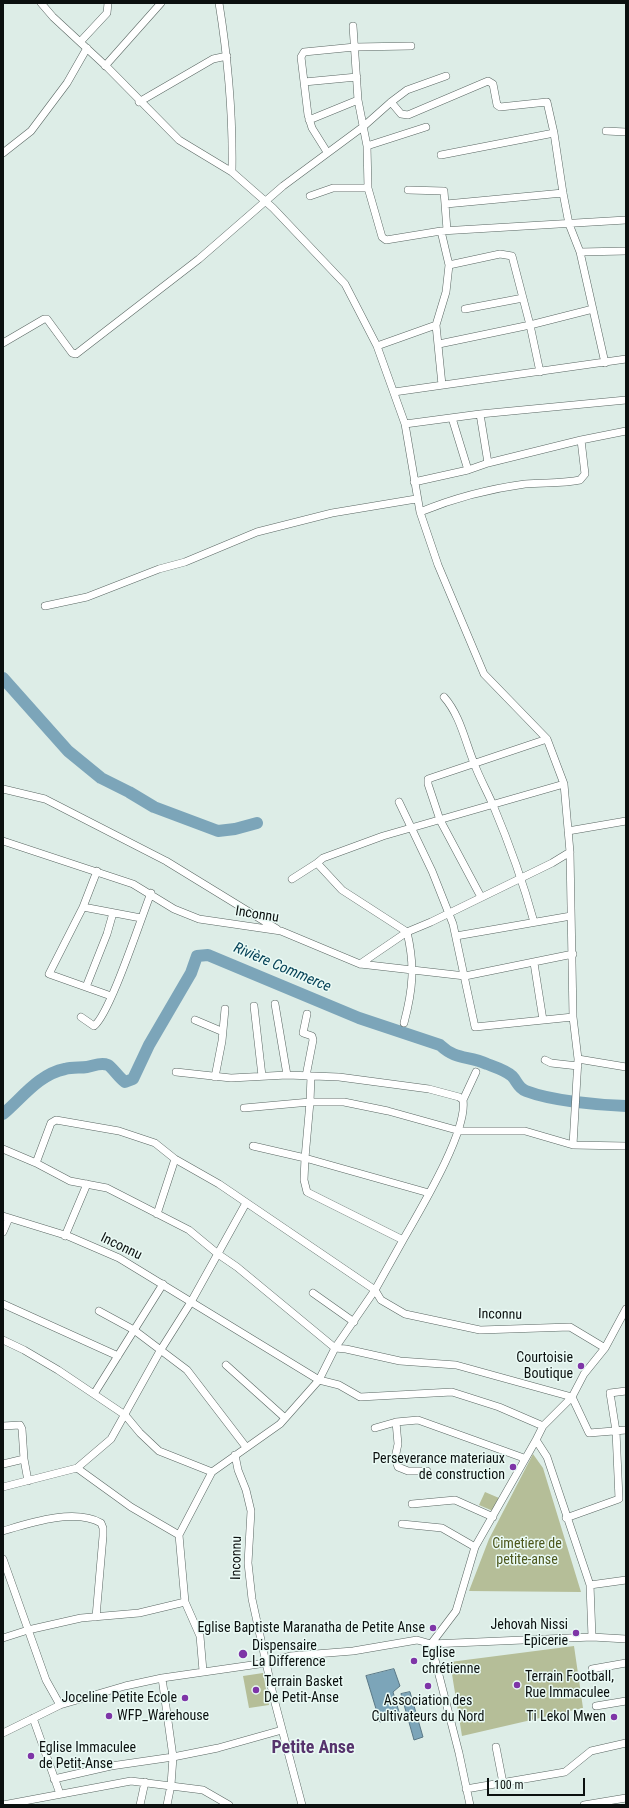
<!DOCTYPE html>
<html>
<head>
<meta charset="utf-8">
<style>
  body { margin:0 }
  #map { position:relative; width:629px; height:1808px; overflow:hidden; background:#ddede7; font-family:"Roboto Condensed",sans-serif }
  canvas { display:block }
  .frame { position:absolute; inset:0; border:4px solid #0b100f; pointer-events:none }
  .scale { position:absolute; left:487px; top:1778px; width:98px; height:18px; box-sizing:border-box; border:2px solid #0b100f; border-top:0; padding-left:5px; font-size:12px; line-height:14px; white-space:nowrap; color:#0b100f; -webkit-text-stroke:3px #eafaf5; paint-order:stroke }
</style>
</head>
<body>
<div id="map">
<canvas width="629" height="1808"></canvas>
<div class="frame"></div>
<div class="scale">100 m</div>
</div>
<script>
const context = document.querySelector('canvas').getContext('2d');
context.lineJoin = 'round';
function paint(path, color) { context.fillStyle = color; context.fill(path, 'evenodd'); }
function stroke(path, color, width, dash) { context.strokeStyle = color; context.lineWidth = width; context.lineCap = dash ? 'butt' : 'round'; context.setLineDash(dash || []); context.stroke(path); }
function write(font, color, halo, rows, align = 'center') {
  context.font = font + ' "Roboto Condensed",sans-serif'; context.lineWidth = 3; context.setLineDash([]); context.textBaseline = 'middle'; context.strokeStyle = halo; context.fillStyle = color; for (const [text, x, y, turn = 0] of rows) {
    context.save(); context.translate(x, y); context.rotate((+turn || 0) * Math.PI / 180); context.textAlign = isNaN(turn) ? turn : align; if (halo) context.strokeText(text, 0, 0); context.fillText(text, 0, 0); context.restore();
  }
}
paint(new Path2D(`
  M533,1454L543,1468L581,1592L469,1591L489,1539Z
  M485,1492L499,1498L493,1511L479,1505Z
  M574,1646L583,1708L462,1736L450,1662Z
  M263,1673L269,1705L249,1708L243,1676Z`), '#b5be98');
const water = new Path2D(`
  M394,1669L400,1686L393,1692L400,1715L380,1722L366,1676Z
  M410,1692L423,1737L414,1740L401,1694Z`);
paint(water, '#7ca5b9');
stroke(water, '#5a7886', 1);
stroke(new Path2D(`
  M3,678L68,751L101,778L129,792L154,807L218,831L235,829L257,823
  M3,1114C22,1098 39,1074 65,1069C72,1067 80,1068 87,1067C94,1066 100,1062 108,1065C112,1067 119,1078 125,1082L133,1079L149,1045L191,973L197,956L208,955L359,1018L440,1045C457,1061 468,1055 487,1064C495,1067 505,1070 512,1076C517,1081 518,1088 526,1091C552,1101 598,1105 626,1106`), '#7ca5b9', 12);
const minor = new Path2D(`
  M41,3L53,17L108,68L179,140L232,172L273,208L345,284L377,346L405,424L420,512L438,565L484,674L547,739L564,784L570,852L573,1017L578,1059L626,1067
  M219,3C228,59 233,116 232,172
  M353,26L358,100L367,146L368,188L382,237L386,240L441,231
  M80,42L107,13L108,3
  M105,66L161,3
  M304,82L357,77
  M139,102L213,59L227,56
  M391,102L401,114L408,115L488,81L493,84L497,105L500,107L547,102L554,133L563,193L569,224L580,252L605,363
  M309,120L358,100
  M606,131L626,132
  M367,146L426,127
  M327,152L312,128L308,115L301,57L304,52L355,47L411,46
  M3,153L31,131L67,83L87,48
  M441,155L554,133
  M408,190L444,191L447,230
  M310,196L333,188H368
  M446,204L563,193
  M580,252L626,251
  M449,265L500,254L512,256L530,325L540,372
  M465,309L523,298
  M436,325L442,385
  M3,343L44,319H47L72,353L76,354L199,259L283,186L364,126L391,102L407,90L446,76
  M439,344L530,325L593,309
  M377,346L436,325L446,292L449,265L441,231L626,220
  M394,392L626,359
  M480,414L488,463L581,440L626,431
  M405,424L480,414L626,400
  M468,470L488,463
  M414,482L468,470L452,418
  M420,512C454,498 488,489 525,484C543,482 562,484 580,480L585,474L581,440
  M45,606L87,597L159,569L185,562L257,532L332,513L416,499
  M444,697C460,715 465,741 474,763C479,777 487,791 493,805C509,843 523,882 534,922
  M3,789L45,799L166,861L277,929
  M399,802L432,871L453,924L475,1027L573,1017
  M568,831L626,821
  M3,841L133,884L174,909L199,919L281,931L360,964L465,976L573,954
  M97,871L83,907L49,974L111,996
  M292,879L317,863
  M481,897L440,820L428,784V779L547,739
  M83,907L141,918
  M456,936L571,916
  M534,963L543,1020
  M360,964L407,932L431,922L552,863L570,852
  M86,987L107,934L113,913
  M275,1004L287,1075
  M254,1006L262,1076
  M81,1017L94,1026C110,1014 141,918 151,893
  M195,1020L221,1031
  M404,1023C413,989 415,966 407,932L342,890L317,863L323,858L383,836L564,784
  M545,1060L551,1063L578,1066
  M176,1072L231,1078L287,1075L339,1077L429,1089L459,1097L463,1100C468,1131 420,1210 403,1240
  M306,1076L313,1040L312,1036L303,1033L307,1014
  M215,1077L222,1041L225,1009
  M463,1100L476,1072
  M244,1108L310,1102L311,1076
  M573,1145L578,1059
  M253,1146L305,1158L310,1102H344L388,1111L460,1131H525L573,1145L626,1146
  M3,1149L36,1163L70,1181L107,1188L189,1230L218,1254L237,1267L335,1348L346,1349L400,1361L456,1365L572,1397L589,1433L626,1430
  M36,1163L51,1123L56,1120L119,1131L155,1143L175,1159L219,1184L375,1290L381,1300L405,1314L480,1330L570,1327L605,1348
  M157,1214L175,1159
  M3,1216L68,1236L119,1258L319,1380L339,1385L360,1397L452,1392L499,1407L543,1426
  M3,1232L9,1218
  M65,1236L87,1184
  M313,1293L354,1322
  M3,1304L118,1356
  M99,1311L134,1330L187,1370L246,1447
  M3,1340L24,1350L58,1370L125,1415L140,1433L159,1451L212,1472
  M226,1365L285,1418
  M94,1394L163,1284
  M396,1422L398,1444L395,1458L398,1467L408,1471H427
  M3,1426L20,1425L22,1429L24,1459
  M375,1428L396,1422L418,1420L521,1457L524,1459
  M536,1440L547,1457L590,1585L592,1637
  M235,1455L238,1470L246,1490L251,1511L248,1563L252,1599L274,1699L302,1805
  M3,1464L24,1459L28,1481
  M77,1468L131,1507L179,1535L212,1472L280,1424L319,1380L335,1348L375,1290L403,1240L307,1192L304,1180L305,1158L429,1193
  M3,1487L77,1468L111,1439L160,1351L191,1302L246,1203
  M412,1504L455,1500L493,1517
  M566,1518L619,1499L616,1431L610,1393L626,1391
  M402,1524L442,1528L475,1547
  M3,1531C30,1523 74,1508 101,1523L103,1528V1536L96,1617
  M179,1535L185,1602L200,1636L203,1671
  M3,1559L46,1680L60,1705
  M590,1585L626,1580
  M3,1638L28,1630L81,1618L139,1613L185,1602
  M592,1669L626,1663
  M162,1678L173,1757L171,1785L167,1805
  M596,1706L626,1701
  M33,1718L60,1794
  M3,1733L60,1705L125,1686L162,1678L266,1663L290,1656L353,1651L417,1640L431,1644L592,1637L626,1639
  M496,1747L503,1783
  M54,1779L111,1766L173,1757L218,1748L282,1730
  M466,1789L565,1772L591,1751L626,1743
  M3,1805L131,1781L203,1790L229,1805
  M140,1805L145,1782
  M470,1805L459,1753L431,1644L456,1611L475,1547L536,1440L543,1426L572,1397L584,1374L605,1348L626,1309
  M584,1805L626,1798`);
stroke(minor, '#596662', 8);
stroke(minor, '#fff', 7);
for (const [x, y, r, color] of [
  [581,1366,4,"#7e35a7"],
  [513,1467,4,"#7e35a7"],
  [433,1628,4,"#7e35a7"],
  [576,1633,4,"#7e35a7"],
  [243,1654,5,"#7e35a7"],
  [414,1661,4,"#7e35a7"],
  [517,1685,4,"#7e35a7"],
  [428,1686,4,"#7e35a7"],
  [256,1690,4,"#7e35a7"],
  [185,1698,4,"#7e35a7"],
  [109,1716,4,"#7e35a7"],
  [614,1717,4,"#7e35a7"],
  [31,1756,4,"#7e35a7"]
]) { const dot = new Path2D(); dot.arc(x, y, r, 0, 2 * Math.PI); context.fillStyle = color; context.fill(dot); stroke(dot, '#eafaf5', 1.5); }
write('14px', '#0b100f', '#eafaf5', [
  ["Inconnu",257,915,9],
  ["Inconnu",121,1247,26],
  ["Inconnu",500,1315,1],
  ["Inconnu",237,1558,-89]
]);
write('14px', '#0b100f', '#eafaf5', [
  ["Courtoisie",573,1358],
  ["Boutique",573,1374],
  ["Perseverance materiaux",505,1459],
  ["de construction",505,1475],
  ["Jehovah Nissi",568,1625],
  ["Epicerie",568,1641],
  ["Eglise Baptiste Maranatha de Petite Anse",425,1628],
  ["Dispensaire",252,1646,"left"],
  ["La Difference",252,1662,"left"],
  ["Eglise",422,1653,"left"],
  ["chrétienne",422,1669,"left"],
  ["Terrain Football,",525,1677,"left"],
  ["Rue Immaculee",525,1693,"left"],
  ["Terrain Basket",264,1682,"left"],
  ["De Petit-Anse",264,1698,"left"],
  ["Joceline Petite Ecole",177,1698],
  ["Association des",428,1701,"center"],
  ["Cultivateurs du Nord",428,1717,"center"],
  ["WFP_Warehouse",117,1716,"left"],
  ["Ti Lekol Mwen",606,1717],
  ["Eglise Immaculee",39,1748,"left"],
  ["de Petit-Anse",39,1764,"left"]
], 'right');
write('14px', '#4c571c', '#eafaf5', [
  ["Cimetiere de",527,1544],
  ["petite-anse",527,1560]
]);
write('italic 15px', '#074358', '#eafaf5', [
  ["Rivière Commerce",282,968,23]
]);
write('bold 18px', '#56336c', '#eafaf5', [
  ["Petite Anse",313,1748]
]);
</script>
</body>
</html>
